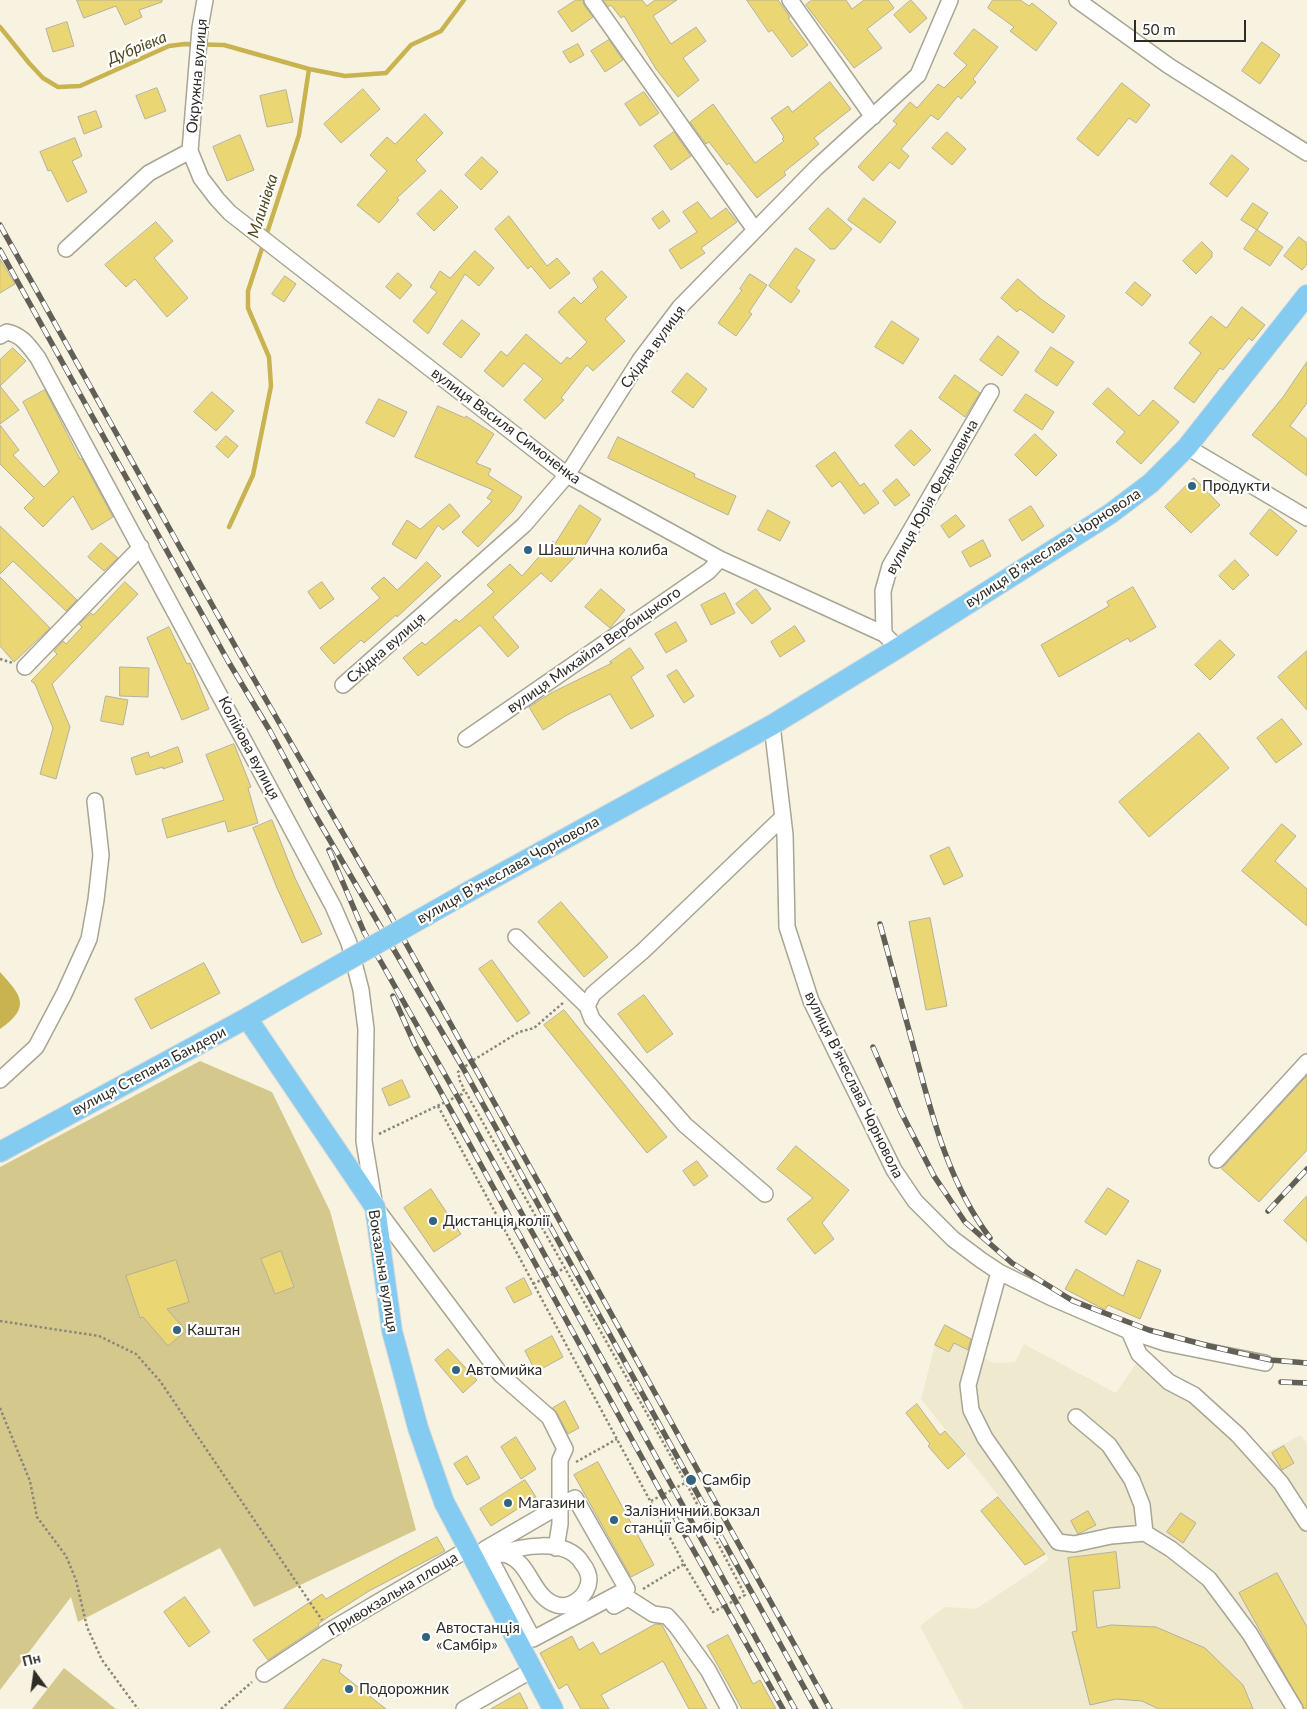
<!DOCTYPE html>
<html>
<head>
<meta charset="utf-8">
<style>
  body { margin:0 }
  #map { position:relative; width:1307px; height:1709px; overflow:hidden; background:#f7f3e0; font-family:Lato,sans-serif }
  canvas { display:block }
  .north { position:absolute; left:10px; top:1649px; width:50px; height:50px; -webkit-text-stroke:4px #fff; paint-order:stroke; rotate:346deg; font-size:14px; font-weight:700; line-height:20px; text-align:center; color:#2e2c25 }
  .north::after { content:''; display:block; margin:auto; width:18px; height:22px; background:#2e2c25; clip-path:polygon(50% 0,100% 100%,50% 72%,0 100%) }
  .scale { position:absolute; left:1134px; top:20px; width:112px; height:22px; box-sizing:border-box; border:2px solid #2e2c25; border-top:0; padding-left:6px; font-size:15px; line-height:18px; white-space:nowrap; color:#2e2c25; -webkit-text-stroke:4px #fff; paint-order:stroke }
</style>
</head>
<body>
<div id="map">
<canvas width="1307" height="1709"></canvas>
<div class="north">Пн</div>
<div class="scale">50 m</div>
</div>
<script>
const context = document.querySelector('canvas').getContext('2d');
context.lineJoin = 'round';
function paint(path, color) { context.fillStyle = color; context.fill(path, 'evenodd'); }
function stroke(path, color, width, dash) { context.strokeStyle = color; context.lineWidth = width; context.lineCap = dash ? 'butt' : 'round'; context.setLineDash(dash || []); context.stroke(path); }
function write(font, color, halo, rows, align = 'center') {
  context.font = font + ' Lato,sans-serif'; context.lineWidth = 4.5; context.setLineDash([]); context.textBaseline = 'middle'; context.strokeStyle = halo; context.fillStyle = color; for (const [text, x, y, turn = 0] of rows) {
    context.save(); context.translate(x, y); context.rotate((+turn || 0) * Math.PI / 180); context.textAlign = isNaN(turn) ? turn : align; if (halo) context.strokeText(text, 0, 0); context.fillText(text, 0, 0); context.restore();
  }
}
paint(new Path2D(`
  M945,1325L977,1342L972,1352L994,1363L1015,1362L1024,1344L1116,1393L1137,1362L1169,1382L1258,1457L1301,1435L1307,1445V1709H964L920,1626L945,1607L976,1609L1031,1573L1049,1559L921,1399L935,1345Z`), '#eee9cf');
paint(new Path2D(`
  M200,1061L272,1092L330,1211L416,1530L254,1607L220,1548L78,1622L71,1597L0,1690V1167Z
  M64,1668L116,1709H32Z`), '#d4c88c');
paint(new Path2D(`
  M0,972C21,995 32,1007 0,1029Z`), '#c8b350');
stroke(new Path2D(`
  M0,27L29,63L43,78L58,87L80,86L169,46L185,44L224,45L309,69
  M229,527L253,475L271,386L269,357L248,308V291L299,135L309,69L345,76L386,73L411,45L441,31L464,0`), '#c8b350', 4.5);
const building = new Path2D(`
  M77,0H162V2L139,10L142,17L125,25L116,6L84,18Z
  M576,0H583L584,5L593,17L572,32L558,12Z
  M603,0H642L647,6L655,0H677L653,16L671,44L696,27L706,41L683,58L699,80L678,97L656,69L624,16L621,18L611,5L608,7Z
  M747,0H778L790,17L788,18L808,45L792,57L772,30L769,32Z
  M812,0H846L852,9L864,0H888L894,8L867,29L882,48L854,68L806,5Z
  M911,0L927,18L910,33L894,15Z
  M993,0H1020L1029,6L1032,3L1057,23L1036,51L1010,31L1014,27L988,8Z
  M67,22L74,46L53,52L46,29Z
  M974,29L998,47L973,79L976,82L961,99L958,96L938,120L931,115L901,149L909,156L899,169L890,162L873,181L858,167L897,124L893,121L910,102L917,108L938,84L944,88L967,65L954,54Z
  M609,40L623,60L605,72L591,51Z
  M1262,42L1280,55L1260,84L1242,71Z
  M578,44L584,55L570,63L563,52Z
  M830,82L851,109L814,138L819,144L784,172L786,175L757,198L729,163L727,165L709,142L706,144L690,122L713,104L755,163L784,141L782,139L784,137L771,118L788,106L792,112Z
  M1122,83L1150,105L1136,123L1129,118L1098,156L1077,139Z
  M157,88L166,111L145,119L136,96Z
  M363,89L380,109L341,143L324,124Z
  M286,90L293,122L267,127L260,96Z
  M644,92L659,113L640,126L625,104Z
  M96,111L102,127L84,134L78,117Z
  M425,114L443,133L416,160L426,171L397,198L399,200L379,223L357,205L387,171L370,155L387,137L395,144Z
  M674,132L691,156L671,170L654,146Z
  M947,132L966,149L952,165L932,148Z
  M240,135L254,170L227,181L213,147Z
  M75,138L82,156L72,161L87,192L67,202L51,170L48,171L40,152Z
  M1232,155L1249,169L1227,197L1210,184Z
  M482,157L498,172L481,190L465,175Z
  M441,190L458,207L434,231L417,214Z
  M864,198L896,222L880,243L848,220Z
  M698,202L711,219L726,208L737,222L701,248L705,253L681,269L669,250L697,232L683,212Z
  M1253,203L1268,213L1257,230L1241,220Z
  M828,208L852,229L835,249H830L809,229Z
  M663,211L670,221L659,229L652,219Z
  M509,216L547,266L557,258L570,273L550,289L531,266L528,269L495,229Z
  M156,222L173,241L154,258L188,298L167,317L135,279L126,287L105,265Z
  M1257,230L1283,247L1270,266L1244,249Z
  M1299,237L1307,243V264L1302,270L1284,256Z
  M1202,242L1212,252V257L1196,274L1183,261Z
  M796,248L815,260L796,288L800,291L791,303L769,286Z
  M475,251L494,268L479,286L465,274L428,334L413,321L437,292L430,287L440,271L450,278Z
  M0,259L15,284L0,293Z
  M602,271L627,297L605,319L625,341L593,371L587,365L561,398L564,400L545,419L524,400L543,379L524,363L503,387L484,371L501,351L507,356L526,334L561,364L567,357L570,359L587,342L558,312L574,297L581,304L598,287L593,279Z
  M398,273L412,285L400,299L386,287Z
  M750,274L767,285L749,312L752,314L736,336L718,323L742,290L740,289Z
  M285,276L296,284L284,302L272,294Z
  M1018,279L1041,299L1065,316L1053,333L1020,309L1017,312L1001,298Z
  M1135,282L1151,295L1142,306L1126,293Z
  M1242,307L1265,325L1252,341L1249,338L1223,370L1220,368L1194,403L1174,388L1201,353L1189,343L1211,316L1226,328Z
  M462,320L480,334L461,358L443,344Z
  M892,321L919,339L903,364L875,347Z
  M998,336L1019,352L1002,376L980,360Z
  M1051,347L1074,362L1057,386L1035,371Z
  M13,348L26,361L0,386L19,410L0,424V360Z
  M1307,362V403L1290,426L1307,439V476L1252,435L1283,397Z
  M687,373L707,389L693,408L672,392Z
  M955,375L980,393L965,417L939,398Z
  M1108,388L1139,416L1153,400L1179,422L1141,464L1116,442L1125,432L1093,404Z
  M45,390L80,459H82L113,517L92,530L73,496L43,527L24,508L34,498L0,464V425L19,450L13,455L44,487L59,472L23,402Z
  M212,392L234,411L216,431L194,412Z
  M1026,394L1054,412L1042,430L1014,411Z
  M379,399L407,412L394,437L366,423Z
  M438,406L465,418L466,416L494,434L476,463L491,469L488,475L522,497L513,511L478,547L462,532L492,501L487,498L493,490L415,457Z
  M911,430L931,450L914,466L895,446Z
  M1035,434L1057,455L1036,476L1015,455Z
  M226,436L238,446L228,458L216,447Z
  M618,437L695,474L694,477L736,496L728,515L608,458Z
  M835,452L860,486L864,483L879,503L864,514L840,481L832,487L816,466Z
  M1194,478L1220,505L1191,533L1165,507Z
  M897,479L910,495L895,506L883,491Z
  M450,504L460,516L443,530L438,525L416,559L392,544L407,520L420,529Z
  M580,505L601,519L584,547L551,582L541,573L493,617L519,647L508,657L480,625L418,676L403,658L422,642L425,645L456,619L459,622L494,592L487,585L510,564L522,576L553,541L555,543Z
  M1031,506L1044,526L1022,541L1009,520Z
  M1270,509L1297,531L1277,556L1250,534Z
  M768,510L790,522L780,541L758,530Z
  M956,515L965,526L949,538L941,526Z
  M0,526L77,600L66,611L13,561L0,574Z
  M983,540L991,556L970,567L962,552Z
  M101,543L118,558L104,571L88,557Z
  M1235,560L1249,575L1233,590L1219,576Z
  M427,562L441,576L397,617L396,615L364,643L361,640L334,664L320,648L380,598L371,588L384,577L397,590Z
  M0,577L50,628L14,662L0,646Z
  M125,582L138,594L52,684L70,727L56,779L40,774L53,728L35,684L31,681L57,654L54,651L63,641L66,644L82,627L79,624L91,613L93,615Z
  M322,582L334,599L320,609L308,592Z
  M1133,587L1156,627L1130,642L1128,638L1059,677L1041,645L1109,606L1107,602Z
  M601,589L625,610L610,628L585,607Z
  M756,589L771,609L752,624L736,604Z
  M725,593L735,613L711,625L701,605Z
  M676,622L687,641L666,653L655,634Z
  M795,626L805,641L780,657L771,642Z
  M169,627L187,664L190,663L209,709L182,720L147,638Z
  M1220,640L1235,655L1210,680L1195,665Z
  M630,648L644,668L631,677L654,716L631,729L610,694L567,715L543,730L529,707L551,693L612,663L610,662Z
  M1307,651V710L1278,677Z
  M120,667L149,668L148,697L120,696Z
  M677,670L694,696L684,703L667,676Z
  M106,696L128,700L123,725L101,721Z
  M1282,719L1302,744L1276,763L1257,738Z
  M1199,733L1229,768L1149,837L1119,802Z
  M234,744L251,787L248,788L258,823L228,832L225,821L167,838L162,819L224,800L206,755Z
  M178,747L183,762L163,769V767L136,775L131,758L148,752L150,757Z
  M272,820L295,878L322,934L302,943L277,888L253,828Z
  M1282,824L1296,836L1275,861L1307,889V926L1242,871Z
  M949,847L963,876L944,885L930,856Z
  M561,902L608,957L584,977L538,922Z
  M930,918L947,1006L926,1010L909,922Z
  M492,960L530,1013L517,1022L479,969Z
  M204,963L220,993L151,1029L135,999Z
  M644,995L673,1034L647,1053L618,1014Z
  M564,1010L667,1137L647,1153L544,1025Z
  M1307,1076V1150L1259,1202L1222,1169Z
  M402,1080L410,1097L389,1106L382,1089Z
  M796,1146L849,1190L822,1223L834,1239L815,1254L787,1219L813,1198L777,1169Z
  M697,1161L708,1176L694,1186L683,1171Z
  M1108,1188L1129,1201L1106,1235L1085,1222Z
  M431,1189L461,1234L434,1252L404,1208Z
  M1307,1196V1242L1284,1221Z
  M281,1251L294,1287L275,1294L261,1259Z
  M176,1260L189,1302L167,1309L186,1331L168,1346L143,1317L140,1318L126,1276Z
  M1138,1260L1161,1270L1140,1319L1108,1305L1105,1310L1065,1289L1076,1269L1123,1296Z
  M524,1278L532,1294L514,1303L506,1288Z
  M945,1325L971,1339L968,1350L954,1343L949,1352L935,1345Z
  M552,1336L563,1357L536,1372L525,1351Z
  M448,1349L477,1380L463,1393L435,1360Z
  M565,1401L579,1428L568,1434L557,1413L553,1408Z
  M917,1404L940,1435L945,1431L965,1454L948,1469L928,1446L930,1444L906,1413Z
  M516,1437L536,1469L521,1479L501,1447Z
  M1284,1446L1294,1463L1282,1470L1272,1453Z
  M467,1456L480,1478L467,1485L454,1464Z
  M598,1462L654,1565L631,1577L574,1475Z
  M525,1480L536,1497L491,1526L480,1509Z
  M998,1497L1045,1554L1025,1565L981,1511Z
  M1088,1511L1096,1525L1078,1534L1071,1521Z
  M1181,1513L1196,1523L1183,1543L1167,1532Z
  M437,1537L445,1551L369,1591L328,1617L318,1624L319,1626L268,1660L253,1640L322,1594L326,1599L395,1559Z
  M1116,1552L1120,1588L1093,1591L1097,1628L1111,1625L1156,1627L1205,1648L1243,1685L1253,1709H1159L1142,1701L1116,1699L1090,1705L1072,1632L1077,1631L1068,1558Z
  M1277,1573L1307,1627V1709H1304L1239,1593Z
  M185,1597L210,1632L189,1647L164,1612Z
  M656,1624L662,1625L707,1709H689L663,1661L601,1695L609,1709H581L567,1684L559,1689L540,1653L572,1636L579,1650L593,1642L600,1654Z
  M728,1635L753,1684L760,1680L776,1709H742L707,1646Z
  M323,1659L342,1665L339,1672L386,1709H284Z
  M520,1693L528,1709H491Z`);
paint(building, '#ebd674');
stroke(building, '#b4b09e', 1);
const minor = new Path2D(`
  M205,0L200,28L190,151L201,178L217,199L230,213L567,475L720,559L884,634L898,648
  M592,0L755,230
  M790,0L873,117
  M1077,0L1169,66L1307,153
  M66,249L149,173L190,151
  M0,336L7,332C22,335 29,346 38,358L333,906L349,943L361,990L366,1029L364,1141L375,1207L501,1375L549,1417L565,1449L560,1460V1524L556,1548
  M1187,447L1307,518
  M884,634L883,591L890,566L991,392
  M25,667L141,547
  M343,685L524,525L567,475L640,360L680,307L816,168L918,75L950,0
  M772,725L785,835L787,927L811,1001L894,1170L915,1201L953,1239L981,1260L999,1272L1050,1297L1129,1331L1165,1343L1265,1363
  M466,739L709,571L720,559
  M516,937L587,1006
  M0,1080L36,1047L64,994L89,939L96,900L101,855L95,801
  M1217,1160L1307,1062
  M765,1194L685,1125L592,1019L587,1006L593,994L643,951L783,817
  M999,1272L968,1385L971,1410L985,1438L1058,1542L1074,1544L1111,1536L1145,1533L1171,1549L1209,1579L1250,1634L1295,1709
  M1129,1331L1139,1354L1169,1382L1194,1395L1238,1435L1281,1483L1307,1523
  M1076,1417L1109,1445L1132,1480L1142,1505L1145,1533
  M575,1498L627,1589L533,1639L485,1549L559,1506Z
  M482,1562C489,1558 498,1552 507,1555C531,1563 532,1598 557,1605C572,1609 588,1595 589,1580C589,1574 586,1568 582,1563C566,1537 520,1546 497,1555
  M614,1606L628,1598L653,1614L667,1616L677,1627L708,1670L729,1709
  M264,1674L329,1631L468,1549
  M464,1709L532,1670`);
const major = new Path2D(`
  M468,892L772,725L898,648L1110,514L1151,483L1187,447L1307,295
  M247,1018L375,1207L392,1331L418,1428L444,1502L553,1709
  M0,1152L247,1018L297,989`);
stroke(minor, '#a8a593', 18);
stroke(major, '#d9d9d8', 22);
stroke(new Path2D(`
  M0,659L13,663
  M438,1106L684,1564L713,1612L745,1595L686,1483L464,1089
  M379,1134L462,1094L464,1089L460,1081L458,1072L472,1061L519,1032L534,1028L564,1002
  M533,1284L565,1268
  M0,1321L99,1336L136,1354L160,1381L322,1620
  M0,1408L30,1481L37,1517L66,1556L76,1580L87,1627L102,1660L138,1709
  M576,1462L617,1439
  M651,1501L685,1483
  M643,1589L684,1564
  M221,1709L252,1682`), '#8a877a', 2.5, [2.5, 2.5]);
stroke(minor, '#fff', 15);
stroke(major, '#84cbf2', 20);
const rail = new Path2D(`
  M0,225L239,653L392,918L830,1709
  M0,250L228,661L270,731L314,813L463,1068L816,1709
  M329,850L364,932L457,1096L795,1709
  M880,924C892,968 904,1012 916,1056C933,1120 950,1185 990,1238
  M393,996L415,1045L663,1496L783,1709
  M873,1047L901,1112L934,1176L965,1222L1012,1263L1073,1301L1149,1330L1209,1346L1271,1360L1307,1363
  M1268,1211L1307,1169
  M1281,1382L1307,1383`);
stroke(rail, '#626056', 5.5);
stroke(rail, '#fff', 4, [11]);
const majorBridge = new Path2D(`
  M297,989L468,892`);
stroke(majorBridge, '#d9d9d8', 22, []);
stroke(majorBridge, '#84cbf2', 20);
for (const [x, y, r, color] of [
  [1192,486,5,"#326381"],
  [528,550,5,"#326381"],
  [433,1221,5,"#326381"],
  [177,1330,5,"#326381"],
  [456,1370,5,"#326381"],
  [691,1480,6,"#326381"],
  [508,1503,5,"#326381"],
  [614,1520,5,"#326381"],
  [426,1637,5,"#326381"],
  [349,1689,5,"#326381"]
]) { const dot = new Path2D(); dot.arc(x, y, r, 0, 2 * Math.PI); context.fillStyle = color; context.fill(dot); stroke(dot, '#fff', 2); }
write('15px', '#2e2c25', '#fff', [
  ["Окружна вулиця",197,76,-85],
  ["Східна вулиця",653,347,-54],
  ["вулиця Василя Симоненка",506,426,37],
  ["вулиця Юрія Федьковича",932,497,-61],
  ["вулиця Вʼячеслава Чорновола",1053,548,-33],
  ["Східна вулиця",386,648,-41],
  ["вулиця Михайла Вербицького",594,650,-35],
  ["Колійова вулиця",249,748,62],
  ["вулиця Вʼячеслава Чорновола",508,870,-29],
  ["вулиця Степана Бандери",149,1071,-28],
  ["вулиця Вʼячеслава Чорновола",854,1085,64],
  ["Вокзальна вулиця",383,1271,81],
  ["Привокзальна площа",393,1594,-31]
]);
write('15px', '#2e2c25', '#fff', [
  ["Продукти",1202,486],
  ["Шашлична колиба",538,550],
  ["Дистанція колії",443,1221],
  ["Каштан",187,1330],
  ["Автомийка",466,1370],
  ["Самбір",702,1480],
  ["Магазини",518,1503],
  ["Залізничний вокзал",624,1511],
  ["станції Самбір",624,1528],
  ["Автостанція",436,1628],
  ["«Самбір»",436,1645],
  ["Подорожник",359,1689]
], 'left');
write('italic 16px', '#50481e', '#fff', [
  ["Дубрівка",137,48,-22],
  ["Млинівка",263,206,-72]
]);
</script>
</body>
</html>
